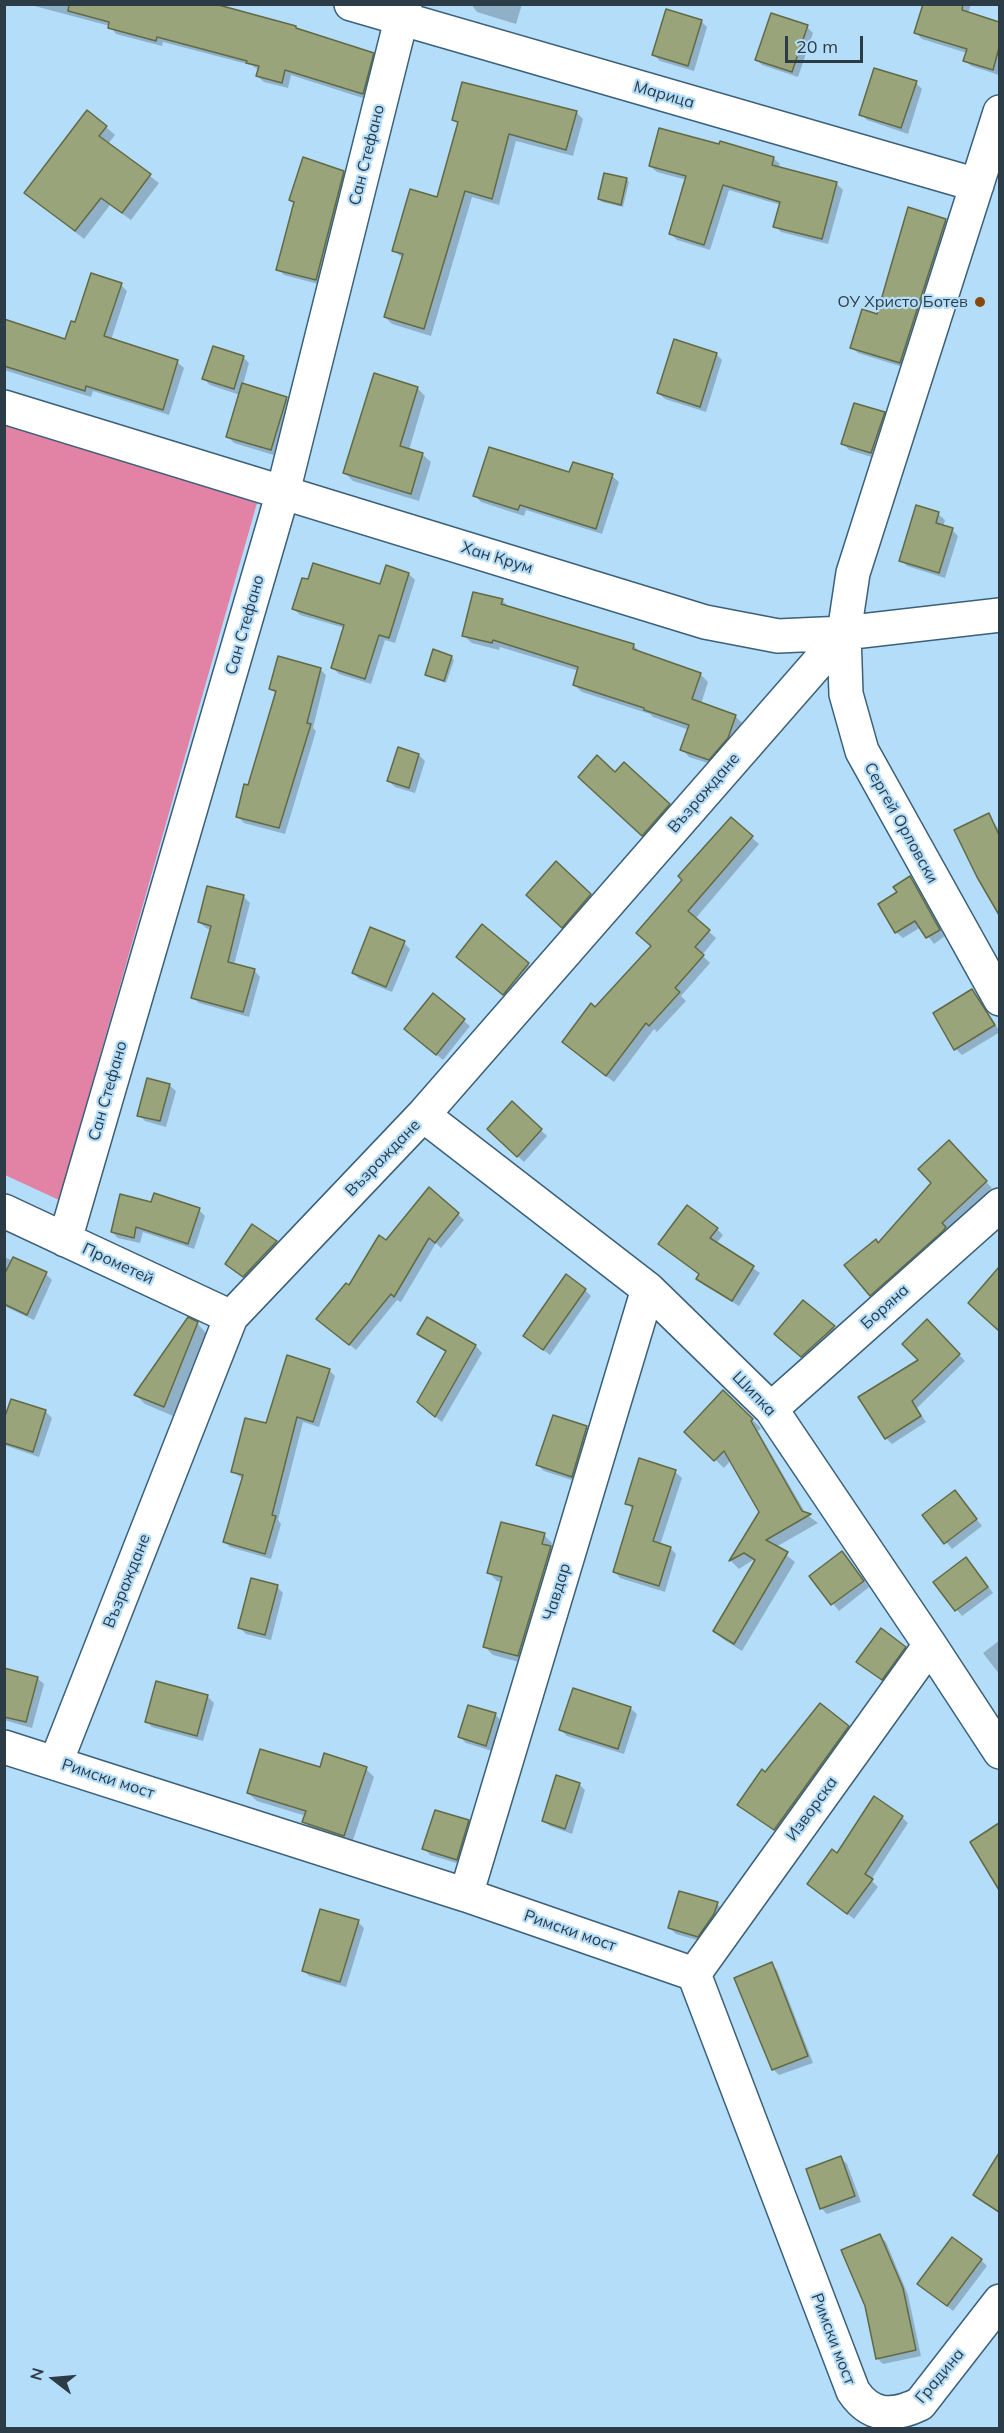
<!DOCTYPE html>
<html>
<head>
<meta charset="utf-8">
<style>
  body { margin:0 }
  #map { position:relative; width:1004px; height:2433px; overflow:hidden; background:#b4ddf9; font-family:Mulish,sans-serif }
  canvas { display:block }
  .frame { position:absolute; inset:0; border:6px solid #2c3c47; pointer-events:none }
  .north { position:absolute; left:24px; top:2349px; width:60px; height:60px; -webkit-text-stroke:4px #b4ddf9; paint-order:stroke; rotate:286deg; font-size:16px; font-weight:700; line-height:24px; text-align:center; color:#2c3c47 }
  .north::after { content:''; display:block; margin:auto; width:21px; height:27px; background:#2c3c47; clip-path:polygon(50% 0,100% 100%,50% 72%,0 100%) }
  .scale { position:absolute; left:785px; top:36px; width:78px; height:27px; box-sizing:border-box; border:3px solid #2c3c47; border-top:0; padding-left:8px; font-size:18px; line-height:21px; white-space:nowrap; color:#2c3c47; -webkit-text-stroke:4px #b4ddf9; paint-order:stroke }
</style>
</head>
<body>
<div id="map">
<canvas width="1004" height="2433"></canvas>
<div class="frame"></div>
<div class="north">N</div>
<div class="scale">20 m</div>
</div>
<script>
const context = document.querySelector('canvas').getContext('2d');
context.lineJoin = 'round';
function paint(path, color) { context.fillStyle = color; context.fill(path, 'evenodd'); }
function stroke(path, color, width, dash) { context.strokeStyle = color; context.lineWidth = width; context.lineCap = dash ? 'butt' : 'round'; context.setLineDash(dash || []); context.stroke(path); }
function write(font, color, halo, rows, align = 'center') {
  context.font = font + ' Mulish,sans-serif'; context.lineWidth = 4.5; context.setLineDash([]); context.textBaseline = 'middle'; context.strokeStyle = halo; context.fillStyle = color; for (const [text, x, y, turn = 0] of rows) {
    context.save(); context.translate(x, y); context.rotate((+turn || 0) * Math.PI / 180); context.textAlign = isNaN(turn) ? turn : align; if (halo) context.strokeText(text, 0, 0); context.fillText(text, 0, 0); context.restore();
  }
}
paint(new Path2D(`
  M5,422L257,503L59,1200L5,1175Z`), '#e282a4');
paint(new Path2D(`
  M27,4H209L373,54L379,60L369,100L291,75L288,88L264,82L257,76L259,70L251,65L163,42L162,46L116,34L110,26Z
  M471,4H522L516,24L477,12Z
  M925,4H971L968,14L1000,24L999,75L971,66L965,60L967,53L922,39L916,33Z
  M701,21L707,27L694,71L660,61L654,55Z
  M807,27L813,33L798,77L762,65L756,59Z
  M916,83L922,89L908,134L867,120L861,114Z
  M576,112L583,119L573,156L516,141L499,205L472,197L431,336L392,324L385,317L403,258L394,251L438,199L459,125L454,120Z
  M106,127L115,135L108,144L159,183L131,220L110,205L84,239L26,193Z
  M773,158L780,164L778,168L836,183L843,190L828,244L781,232L775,226L781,205L729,190L710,250L677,240L671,234L687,180L657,172L650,166Z
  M343,172L349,178L322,285L284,275L278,269L295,204L291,200Z
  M627,180L629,182L623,207L602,202L599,199Z
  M945,220L952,227L906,368L858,353L852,347L878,316Z
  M121,285L127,291L111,340L177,362L184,368L169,415L93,391L91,397L4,370V320L66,341L76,324Z
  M716,354L722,360L706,412L665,399L658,393Z
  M243,357L249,363L243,385L286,398L292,405L277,456L234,443L227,436L240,395L210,385L204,379Z
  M417,388L425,396L409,450L422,454L431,462L419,501L353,481L345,473Z
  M884,413L890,420L878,459L849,450L843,443Z
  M570,474L612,476L619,482L602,534L526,510L524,516L481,502L475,496Z
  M938,514L945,520L943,527L952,530L958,536L945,578L907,566L901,560Z
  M409,574L415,580L395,643L385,640L371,684L339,674L332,667L345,628L300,615L294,609L381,586Z
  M502,600L510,608L633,645L641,653L700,674L708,682L701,704L735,716L743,724L735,745L717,766L689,757L682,749L689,730L653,717L650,714L582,692L574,685L579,671L500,647L499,650L472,643L464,636Z
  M451,657L454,660L446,683L427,674Z
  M320,669L326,675L313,728L316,731L285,834L244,823L238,817L249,787L276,694L271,689Z
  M419,755L425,761L415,793L395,787L389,781Z
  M615,775L669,805L678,815L652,844L589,786Z
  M988,815L1000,831V915L978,877Z
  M731,819L759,844L695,919L716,938L702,955L710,963L681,996L686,1001L657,1032L654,1029L614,1082L571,1049L595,1009L652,947L684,880Z
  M557,863L596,901L568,933L528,895Z
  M909,878L916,884L945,936L934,944L921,927L903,938L896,932L899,893Z
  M244,897L250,903L234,965L254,970L260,977L249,1017L199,1003L192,997L211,930L206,928L199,922Z
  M404,943L410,949L392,992L359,979L353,973Z
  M464,963L528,964L534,970L510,1000Z
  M972,991L978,997L1000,1032L962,1055L956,1049Z
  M433,995L470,1026L443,1060L412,1035Z
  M169,1085L176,1091L166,1127L145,1121L139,1115Z
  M512,1103L547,1136L524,1162L489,1129Z
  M949,1143L992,1188L877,1301L871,1295L879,1245L933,1183Z
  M152,1204L199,1210L205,1216L194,1249L143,1232L140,1243L118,1238L112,1232Z
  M458,1214L464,1220L441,1248L436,1243L401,1302L397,1300L356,1350L325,1325L350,1288L387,1242Z
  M253,1226L282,1248L250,1282L233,1270Z
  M717,1229L723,1235L716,1244L760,1273L739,1306L704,1285L698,1278L700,1275L666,1250Z
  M4,1257L46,1274L52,1280L34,1320L4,1306Z
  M997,1272L1000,1275V1330L976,1309Z
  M585,1290L591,1296L550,1355L525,1336Z
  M803,1302L840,1333L808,1362L782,1340Z
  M427,1319L476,1346L482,1353L442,1422L425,1408L447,1353L419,1334Z
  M927,1321L965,1361L917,1408L926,1422L892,1444L886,1438L920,1361Z
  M197,1323L206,1333L173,1416L145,1404L136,1395Z
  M329,1370L335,1376L319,1427L303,1422L278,1520L281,1524L271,1559L230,1547L224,1541L243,1479L232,1471L267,1425Z
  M723,1392L761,1428L758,1431L806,1514L818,1523L776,1547L795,1562L742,1651L723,1639L715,1631L755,1562L753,1560L739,1569L731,1561L761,1512L731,1460L724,1468L686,1432Z
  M45,1411L52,1418L39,1457L4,1445V1425Z
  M587,1427L593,1433L578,1482L544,1471L538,1465Z
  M675,1472L682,1478L660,1545L670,1548L676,1554L665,1592L620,1578L614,1571L633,1510L627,1503Z
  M955,1492L982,1526L952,1549L924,1515Z
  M544,1535L552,1543L551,1548L558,1556L526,1664L493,1655L485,1647L502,1582L497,1581L489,1573Z
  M848,1559L869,1587L839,1611L811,1576Z
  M972,1565L993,1593L962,1616L935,1582Z
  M277,1587L283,1593L271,1640L246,1634L240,1628Z
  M1000,1640V1675L983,1653Z
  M905,1648L911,1654L888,1685L865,1668Z
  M4,1672L37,1678L44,1684L32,1728L4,1720Z
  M207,1696L214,1703L203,1741L152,1727L146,1721Z
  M630,1708L637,1714L624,1754L567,1736L561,1730Z
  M495,1714L501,1721L492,1751L466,1743L460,1737Z
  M848,1727L854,1733L781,1835L739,1805L766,1774Z
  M321,1769H366L374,1777L352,1843L312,1830L304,1822L306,1816L257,1801L248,1793Z
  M579,1784L585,1790L572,1834L550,1826L543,1820Z
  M902,1817L908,1823L871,1880L878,1887L854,1919L808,1884L837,1855Z
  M468,1822L474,1828L463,1865L430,1855L424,1848Z
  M1000,1825V1874L995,1877L972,1842Z
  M717,1904L723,1910L704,1942L676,1934L669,1927Z
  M358,1922L364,1928L346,1987L309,1976L303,1970Z
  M771,1964L777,1970L813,2063L779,2075L773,2069Z
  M1000,2156V2213L975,2195Z
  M841,2158L847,2164L861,2202L827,2214L821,2208Z
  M880,2236L886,2242L908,2295L921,2356L883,2364L877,2358Z
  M981,2260L987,2266L953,2311L919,2284Z`), '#0003');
const building = new Path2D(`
  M69,4H215L296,26V28L374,53L363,94L285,70L282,83L256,76L259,66L246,63L247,61L157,37L156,41L108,28L109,22L68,11Z
  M923,4H963L962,10L999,22V48L993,70L963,61L967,49L914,33Z
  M666,9L702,20L688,66L652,55Z
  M771,13L808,25L792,72L755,60Z
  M874,68L917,81L901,128L859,115Z
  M462,82L577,111L566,150L509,134L492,199L465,191L424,329L384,317L403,254L392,251L410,189L437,197L458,122L452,120Z
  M87,110L107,126L99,136L151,174L122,213L101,198L75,231L24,193Z
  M659,128L719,144L720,141L774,157L772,165L837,182L822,239L773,227L780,202L723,185L704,245L669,234L686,176L649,166Z
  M303,157L344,171L316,280L276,270L294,202L289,200Z
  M604,173L627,178L621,205L598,199Z
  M908,207L946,219L900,363L850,348L862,309L877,314Z
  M91,273L122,283L104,336L178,360L163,410L86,386L85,391L4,366V319L65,339L71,321L75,322Z
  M674,339L717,353L700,407L657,393Z
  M213,346L244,356L234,389L202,379Z
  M374,373L418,387L400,446L423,453L411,494L343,473Z
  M242,383L287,397L271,450L226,437Z
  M854,403L885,412L871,453L841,444Z
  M489,447L569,472L573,462L613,474L596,529L520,505L518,510L473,496Z
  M916,505L939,512L936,523L953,528L939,573L899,561Z
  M313,563L380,584L386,565L409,573L389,638L379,635L365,679L331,668L344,625L292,609L302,578L308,579Z
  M473,592L503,599L501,604L634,644L633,649L701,673L692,699L736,715L728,738L709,760L680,750L689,725L644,710V708L573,685L578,667L493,640L492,643L462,636Z
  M433,649L452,656L444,681L425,675Z
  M278,656L321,668L307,723L311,724L279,828L236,817L244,784L248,785L276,691L269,689Z
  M398,747L419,754L409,788L387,781Z
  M597,755L615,772L624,762L670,804L642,836L578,777Z
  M989,813L999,835V915L977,877L954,830Z
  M731,817L753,836L688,911L710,930L695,947L704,955L675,988L680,992L649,1026L646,1023L606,1076L562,1042L591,1003L595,1007L651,946L636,933L682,880L678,876Z
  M556,861L591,894L562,928L526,895Z
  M910,876L940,930L926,938L915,921L895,933L878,904L897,892L893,887Z
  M207,886L244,895L228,962L255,969L243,1012L191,998L211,926L198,922Z
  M482,924L529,963L503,995L456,957Z
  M370,927L405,941L386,987L352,973Z
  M972,989L995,1025L954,1050L933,1013Z
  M433,993L465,1019L436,1055L404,1029Z
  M147,1078L170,1084L160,1121L137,1116Z
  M512,1101L542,1129L517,1157L487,1129Z
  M949,1140L987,1181L942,1223L946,1227L943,1231L870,1296L844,1265L876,1239L878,1243L931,1183L918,1169Z
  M429,1187L459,1213L435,1243L429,1238L394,1297L391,1294L349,1345L316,1319L346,1283L349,1285L379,1235L386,1240Z
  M154,1193L200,1208L188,1244L136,1227L134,1238L111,1232L120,1194L151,1202Z
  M687,1205L718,1228L710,1238L754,1266L732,1301L696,1279L699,1274L658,1244Z
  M252,1224L277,1241L243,1277L225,1264Z
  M13,1257L47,1272L27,1315L4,1304V1275Z
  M999,1267V1331L968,1303Z
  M566,1274L586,1289L543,1350L523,1336Z
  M803,1300L835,1326L801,1357L774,1334Z
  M188,1317L198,1322L164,1407L134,1395Z
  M427,1317L476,1345L435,1417L417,1402L446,1351L417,1334Z
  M927,1319L960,1354L912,1401L921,1416L885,1439L858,1397L918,1360L902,1344Z
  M287,1355L330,1369L313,1422L297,1417L272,1515L276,1516L265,1554L223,1542L243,1475L231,1472L245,1418L266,1423Z
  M723,1390L753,1419L751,1421L802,1511L811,1514L766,1540L788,1552L734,1644L713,1631L755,1560L744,1553L729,1561L759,1512L724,1451L714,1461L684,1432Z
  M11,1399L46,1410L33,1452L4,1443V1419Z
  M553,1415L587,1426L572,1477L536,1465Z
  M639,1458L676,1470L653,1541L671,1547L659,1586L613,1572L633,1506L625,1504Z
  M955,1490L977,1519L944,1544L922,1515Z
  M501,1522L545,1533L542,1544L551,1546L518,1656L483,1647L502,1577L487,1573Z
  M842,1551L864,1581L831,1605L809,1576Z
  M966,1557L988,1587L955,1611L933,1582Z
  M251,1578L278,1585L265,1635L238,1628Z
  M881,1628L906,1647L882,1680L856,1662Z
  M4,1668L38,1677L26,1722L4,1717Z
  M156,1681L208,1695L197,1736L145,1722Z
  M573,1688L631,1707L618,1749L559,1730Z
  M820,1703L849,1726L774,1830L737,1805L762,1769L765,1772Z
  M468,1705L496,1713L486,1746L458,1737Z
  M260,1749L320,1767L324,1753L367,1767L344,1836L302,1822L306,1811L247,1793Z
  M556,1775L580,1783L565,1829L542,1821Z
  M874,1796L903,1816L865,1874L873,1879L847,1914L807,1884L832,1849L837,1853Z
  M435,1810L469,1820L457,1860L422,1849Z
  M999,1823V1890L970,1842Z
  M679,1891L718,1902L714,1914L698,1937L668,1928Z
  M320,1909L359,1920L340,1982L302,1971Z
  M772,1962L808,2056L772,2070L734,1978Z
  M999,2153V2212L973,2195Z
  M841,2156L855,2196L820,2209L806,2169Z
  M880,2234L903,2288L916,2350L876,2359L865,2306L841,2250Z
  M952,2237L982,2259L947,2306L917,2284Z`);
paint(building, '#9aa47b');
stroke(building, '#626a44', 1.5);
const minor = new Path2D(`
  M351,4L977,185
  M1000,112L853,573L844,633L846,694L862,751L1000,999
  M4,407L705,622L778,636L844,633L1000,615
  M423,1115L648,1289L771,1409L930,1645L1000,1752
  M4,1211L231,1317
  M65,1240L283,492L405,4
  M771,1409L1000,1205
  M4,1747L466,1895L694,1974L853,2391C871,2418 893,2417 920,2404L1000,2301
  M56,1762L231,1317L423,1115L844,633
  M466,1895L648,1289
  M694,1974L930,1645`);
stroke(minor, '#3b6078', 36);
stroke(minor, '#fff', 33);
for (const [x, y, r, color] of [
  [980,302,6,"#87490a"]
]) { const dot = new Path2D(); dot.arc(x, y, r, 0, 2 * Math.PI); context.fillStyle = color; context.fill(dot); stroke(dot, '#b4ddf9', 2); }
write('16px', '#2c3c47', '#b4ddf9', [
  ["Марица",664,95,16],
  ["Сан Стефано",367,155,-76],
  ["Хан Крум",497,558,17],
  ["Сан Стефано",245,625,-74],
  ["Възраждане",704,793,-49],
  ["Сергей Орловски",901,823,61],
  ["Сан Стефано",108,1091,-74],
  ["Възраждане",383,1158,-46],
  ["Прометей",118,1264,25],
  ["Боряна",885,1307,-42],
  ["Шипка",754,1394,46],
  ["Възраждане",127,1581,-68],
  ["Чавдар",557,1592,-73],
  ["Римски мост",108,1779,18],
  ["Изворска",812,1809,-54],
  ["Римски мост",570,1931,19],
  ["Римски мост",833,2339,69],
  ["Градина",940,2376,-50]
]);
write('16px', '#2c3c47', '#b4ddf9', [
  ["ОУ Христо Ботев",968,302]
], 'right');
</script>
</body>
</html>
